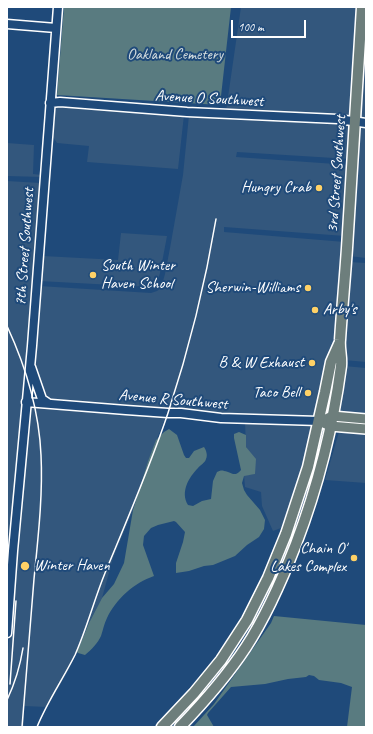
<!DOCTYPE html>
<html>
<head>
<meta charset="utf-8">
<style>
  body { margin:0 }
  #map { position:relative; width:373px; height:734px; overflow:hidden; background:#1f4a7a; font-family:Caveat,sans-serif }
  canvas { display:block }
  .frame { position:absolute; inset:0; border:8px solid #fff; pointer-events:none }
  .scale { position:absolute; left:231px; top:20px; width:75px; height:18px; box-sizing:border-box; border:2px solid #fff; border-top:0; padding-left:5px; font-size:12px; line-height:14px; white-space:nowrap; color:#fff; -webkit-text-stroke:3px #1f4a7a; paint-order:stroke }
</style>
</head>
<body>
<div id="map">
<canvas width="373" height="734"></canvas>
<div class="frame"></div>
<div class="scale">100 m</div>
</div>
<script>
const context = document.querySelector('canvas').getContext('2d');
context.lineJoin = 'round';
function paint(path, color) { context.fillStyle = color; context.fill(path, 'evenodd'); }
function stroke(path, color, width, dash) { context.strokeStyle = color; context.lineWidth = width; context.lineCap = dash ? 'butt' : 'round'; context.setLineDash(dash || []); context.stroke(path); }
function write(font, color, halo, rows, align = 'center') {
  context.font = font + ' Caveat,sans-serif'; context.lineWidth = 4; context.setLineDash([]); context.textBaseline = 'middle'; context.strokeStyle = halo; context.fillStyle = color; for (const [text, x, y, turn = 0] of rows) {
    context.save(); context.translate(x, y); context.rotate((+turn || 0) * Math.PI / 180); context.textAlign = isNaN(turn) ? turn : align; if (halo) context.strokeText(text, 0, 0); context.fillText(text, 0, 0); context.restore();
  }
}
paint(new Path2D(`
  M241,7H359L353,118L226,111Z
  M366,7V120L358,119Z
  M56,105L184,115L178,169L87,162L89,146L57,143L53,137Z
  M189,115L337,122L352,124L350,159L237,152L236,157L350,165L345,236L224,227V232L345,242L339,315L333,350L317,418L222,415L49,400L44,397L33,362L39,286L151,293L157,291L161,288L165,274L170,248L183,175Z
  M357,125L366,126V258L349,256Z
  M7,143L34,145L33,174L42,175V177L7,176Z
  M7,181L41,183L34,283L7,597Z
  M43,225H45L43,256L118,260L121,233L167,236L160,273L157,283L154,286L151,287L39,281Z
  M349,262L366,263V362L344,360Z
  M344,366L366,368V416L336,414Z
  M29,405L205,419L166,416L148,461L133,510L113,558L102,598L89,623L68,671L47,707L24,706V727H7V665Z
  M245,422L315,424L310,449L281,528L273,531L262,506L261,492L245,487L244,475L255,474L246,447Z
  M332,431L366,432V483L325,480L339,432Z`), '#33577d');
paint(new Path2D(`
  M64,7H231L220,105L57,95Z
  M169,429L177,435L184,455L186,458H189L194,451L204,447C206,450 208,455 206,459C205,463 200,465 198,468C189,477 180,492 188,505L193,506L202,501L211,499L213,481L217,472C219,471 222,470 224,471C232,472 234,478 241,470L234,438V434L239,432L246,435V447L256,459L255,474L244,476L242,483L244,490L247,495L260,510L265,520L264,529L259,537L247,545L235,556L213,565L204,566L189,571L176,573V563L183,542L185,532L176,522L174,521L158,525L151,528L144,536L143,545L154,576C134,583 116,599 107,618C104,624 103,630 101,636C98,643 91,650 85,655L78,653L77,652L89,623L102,598L114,584L124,563L133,510L148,461L156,440L164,432Z
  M274,616L366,625V727H347L352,687L341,683L319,680L314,676L309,675L306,677L288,679L265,684L231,687L208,713L207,715L214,727H193L214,704L271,623Z`), '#597b80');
const secondary = new Path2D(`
  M7,24L56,28
  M50,103L60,102L187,112L338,119L366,123
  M31,367L42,399L48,403
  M26,402L126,410L168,413H181L221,418L319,421
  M7,633L13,551L32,346L58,7`);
const primary = new Path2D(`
  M326,419L332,416L366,419
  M319,421L330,426L366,429`);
const highway = new Path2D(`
  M162,727L194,693L221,660L247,620L268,578L286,534L308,467L325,392L331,362L339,344
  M180,727C204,702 227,676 246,647C267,615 282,580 296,544C318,486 333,427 341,366C342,357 339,348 340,340C342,309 345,278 347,248C352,168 357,87 362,7`);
stroke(secondary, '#fff', 11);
stroke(primary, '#fff', 12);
stroke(highway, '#fff', 13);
stroke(secondary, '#1f4a7a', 8);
stroke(primary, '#6d7e7c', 9);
stroke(highway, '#6d7e7c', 10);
stroke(new Path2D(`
  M7,326C26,367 39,410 41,455C43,496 38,538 34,579C30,628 26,678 22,727
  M10,684L16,601
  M7,700C15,683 20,667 23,648
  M37,727C47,702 63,679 75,655C87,628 94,600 105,573C127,520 150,467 168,413C189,349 205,285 216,219`), '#fff', 1.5);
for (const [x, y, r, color] of [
  [319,188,4,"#ffd166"],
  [93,275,4,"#ffd166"],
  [308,288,4,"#ffd166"],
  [315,310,4,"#ffd166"],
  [312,363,4,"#ffd166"],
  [308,393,4,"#ffd166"],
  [354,558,4,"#ffd166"],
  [25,566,5,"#ffd166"]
]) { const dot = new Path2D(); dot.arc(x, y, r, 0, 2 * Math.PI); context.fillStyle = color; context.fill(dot); stroke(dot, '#1f4a7a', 1.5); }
write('16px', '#d6dedf', '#1f4a7a', [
  ["Oakland Cemetery",175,55]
]);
write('16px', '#fff', '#1f4a7a', [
  ["Avenue O Southwest",209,99,3],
  ["3rd Street Southwest",337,174,-86],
  ["7th Street Southwest",25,247,-86],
  ["Avenue R Southwest",173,400,5]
]);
write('16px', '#fff', '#1f4a7a', [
  ["Hungry Crab",311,188],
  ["South Winter",101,266,"left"],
  ["Haven School",101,284,"left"],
  ["Sherwin-Williams",300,288],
  ["Arby's",323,310,"left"],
  ["B & W Exhaust",304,363],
  ["Taco Bell",300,393],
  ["Chain O'",346,549],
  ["Lakes Complex",346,567],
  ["Winter Haven",34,566,"left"]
], 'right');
</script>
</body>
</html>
